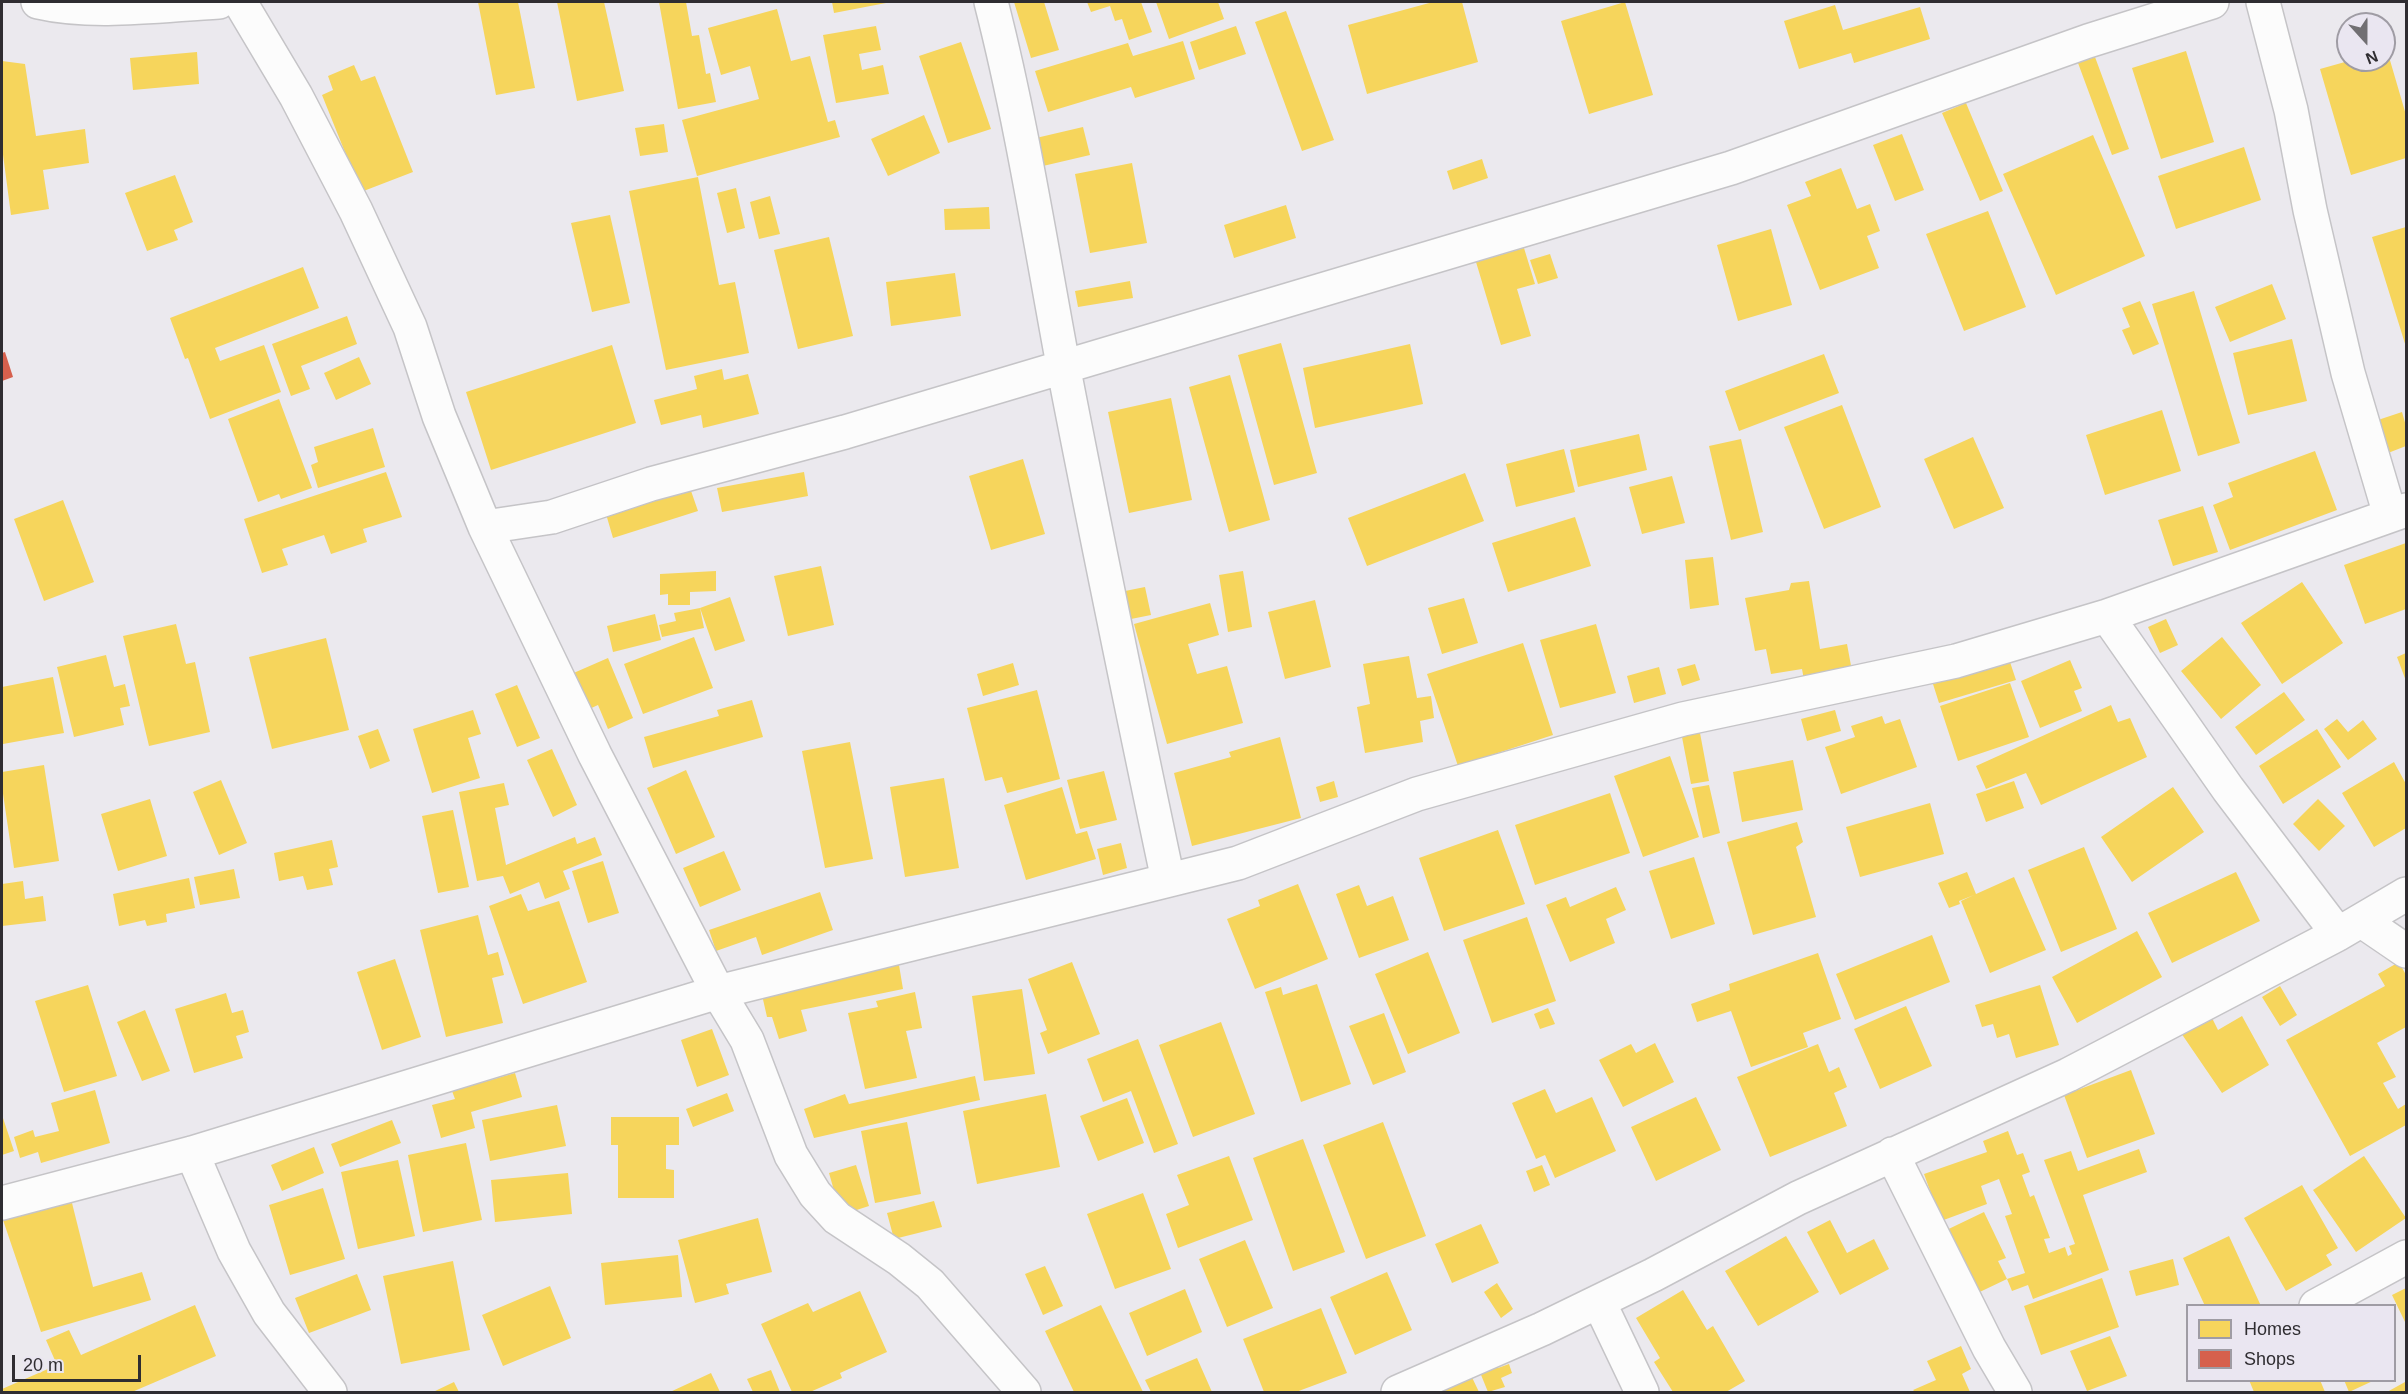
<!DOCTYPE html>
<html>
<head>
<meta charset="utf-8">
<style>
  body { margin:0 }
  #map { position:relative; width:2408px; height:1394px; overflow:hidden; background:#ebe9ee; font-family:Arial,sans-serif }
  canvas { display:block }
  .frame { position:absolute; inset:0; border:3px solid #2f2d31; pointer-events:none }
  .legend { position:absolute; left:2186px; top:1304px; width:210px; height:78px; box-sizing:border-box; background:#eae6f1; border:2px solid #9f9ca4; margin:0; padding:8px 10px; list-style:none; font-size:18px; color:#2f2d31 }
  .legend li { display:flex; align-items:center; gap:12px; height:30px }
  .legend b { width:30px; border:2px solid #9f9ca4 }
  .north { position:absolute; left:2336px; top:12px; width:60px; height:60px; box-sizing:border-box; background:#eae6f1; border:2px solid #9f9ca4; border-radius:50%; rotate:159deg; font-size:16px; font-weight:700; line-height:24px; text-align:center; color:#2f2d31 }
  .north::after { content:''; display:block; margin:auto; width:21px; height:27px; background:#716f73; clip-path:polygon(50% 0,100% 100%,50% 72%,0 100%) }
  .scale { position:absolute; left:12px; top:1355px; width:129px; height:27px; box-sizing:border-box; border:3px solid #2f2d31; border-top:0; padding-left:8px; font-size:18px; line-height:21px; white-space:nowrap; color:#2f2d31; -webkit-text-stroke:4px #eae6f1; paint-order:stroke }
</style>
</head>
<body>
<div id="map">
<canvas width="2408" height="1394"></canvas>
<div class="frame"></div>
<ul class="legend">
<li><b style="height:16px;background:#f6d55c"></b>Homes</li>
<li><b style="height:16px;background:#d6604d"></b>Shops</li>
</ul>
<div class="north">N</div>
<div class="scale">20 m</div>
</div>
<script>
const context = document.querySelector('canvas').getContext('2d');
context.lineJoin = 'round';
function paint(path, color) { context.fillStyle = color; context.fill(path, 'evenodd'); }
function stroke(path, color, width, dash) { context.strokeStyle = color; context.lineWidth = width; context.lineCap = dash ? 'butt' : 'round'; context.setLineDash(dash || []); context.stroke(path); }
paint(new Path2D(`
  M478,2H518L535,88L496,95Z
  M557,2H604L624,91L577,101Z
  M659,2H686L692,36L699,35L706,74L710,73L716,102L678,109Z
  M832,2H886V3L834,13Z
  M1014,2H1044L1059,50L1031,58Z
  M1087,2H1141L1152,32L1129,40L1122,19L1115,21L1110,6L1091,12Z
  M1156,2H1218L1224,19L1169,39Z
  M1433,2H1462L1478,62L1367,94L1348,25Z
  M1625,2L1653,95L1589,114L1561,21Z
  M1835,5L1843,30L1920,7L1930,39L1854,63L1851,53L1799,69L1784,21Z
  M777,9L791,61L810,56L828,122L835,120L840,137L697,176L682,120L759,99L750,66L721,75L708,28Z
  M1286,11L1334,140L1302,151L1255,22Z
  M876,26L881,50L859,54L862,70L883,65L889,94L836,103L823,35Z
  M1236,26L1246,54L1199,70L1190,42Z
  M1183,41L1195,79L1135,98L1131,87L1048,112L1035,71L1128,43L1133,56Z
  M961,42L991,129L948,143L919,56Z
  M2387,50L2406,115V158L2351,175L2320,69L2352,60H2384V51Z
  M2186,51L2214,142L2161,159L2132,68Z
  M197,52L199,84L133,90L130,58Z
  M2095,57L2129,149L2112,155L2078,63Z
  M2,61L25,64L36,136L85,129L89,163L43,170L49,209L11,215L2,147Z
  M354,65L361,81L375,76L413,172L361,192L322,95L333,90L328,76Z
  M1966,103L2003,191L1980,201L1942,113Z
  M924,115L940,153L888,176L871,139Z
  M664,124L668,152L640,156L635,128Z
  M1083,127L1090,155L1043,166L1036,138Z
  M1902,134L1924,190L1895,201L1873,145Z
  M2093,135L2145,256L2056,295L2003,174Z
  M2244,147L2261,200L2176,229L2158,176Z
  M1482,159L1488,178L1453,190L1447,171Z
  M1132,163L1147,243L1090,253L1075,174Z
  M1841,168L1857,209L1870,204L1880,231L1867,236L1879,268L1820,290L1787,205L1811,196L1805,182Z
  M175,175L193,222L174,230L178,240L147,251L125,193Z
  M698,177L719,285L735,282L749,353L666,370L629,191Z
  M736,188L745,228L727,233L717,193Z
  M770,196L780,234L759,239L750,202Z
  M1286,205L1296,238L1234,258L1224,225Z
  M989,207L990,229L945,230L944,209Z
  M1988,211L2026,307L1964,331L1926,234Z
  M610,215L630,303L592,312L571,223Z
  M2406,227V347L2372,237Z
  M1771,229L1792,305L1738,321L1717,245Z
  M829,237L853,336L798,349L774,250Z
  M1524,248L1535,284L1517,289L1531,336L1501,345L1476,262Z
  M1550,254L1558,278L1538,284L1530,260Z
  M303,267L319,308L215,348L220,361L264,345L281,392L210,419L188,358L185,359L170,318Z
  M955,273L961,316L891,326L886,282Z
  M1130,281L1133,298L1078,307L1075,291Z
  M2272,284L2286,319L2230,342L2215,307Z
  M2194,291L2240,443L2198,456L2152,304Z
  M2140,301L2159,344L2133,355L2122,330L2130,327L2122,308Z
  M347,316L357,344L301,366L310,389L291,396L272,344Z
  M2292,339L2307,401L2248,415L2233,353Z
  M1281,343L1317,473L1274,485L1238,355Z
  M1410,344L1423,404L1315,428L1303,368Z
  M612,345L636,423L491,470L466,392Z
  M1824,354L1839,393L1739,431L1725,391Z
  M359,357L371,384L336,400L324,373Z
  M722,369L724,380L748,374L759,414L703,428L701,415L661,425L654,400L697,389L694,376Z
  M1230,375L1270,520L1229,532L1189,387Z
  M1171,398L1192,500L1129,513L1108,412Z
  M279,399L312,488L281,499L279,494L258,502L228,419Z
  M1842,405L1881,507L1824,529L1784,427Z
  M2162,410L2181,471L2105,495L2086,435Z
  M2402,412L2406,426V446L2388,453L2378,420Z
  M373,428L385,467L318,488L311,465L318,462L314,447Z
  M1639,434L1647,470L1578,487L1570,450Z
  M1973,437L2004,508L1954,529L1924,459Z
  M1741,439L1763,532L1731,540L1709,446Z
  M1564,449L1575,492L1516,507L1506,464Z
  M2315,451L2337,510L2230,550L2213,505L2233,497L2228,483Z
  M1023,459L1045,534L991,550L969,476Z
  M386,472L402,517L363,529L367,542L331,554L324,535L282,549L288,565L262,573L244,519Z
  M804,472L808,496L722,512L717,488Z
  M1465,473L1484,521L1367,566L1348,518Z
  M1672,476L1685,523L1642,534L1629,487Z
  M690,488L698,511L613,538L606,514Z
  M63,500L94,582L44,601L14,519Z
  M2203,506L2218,552L2173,566L2158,520Z
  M1575,517L1591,566L1508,592L1492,543Z
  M2406,543V609L2365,624L2344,565Z
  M1713,557L1719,605L1690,609L1685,560Z
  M821,566L834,625L788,636L774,576Z
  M716,571V591L690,592V605H668V594L660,595V574Z
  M1243,571L1252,627L1228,632L1219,575Z
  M1809,581L1820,649L1847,644L1852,671L1804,680L1802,669L1771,674L1766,649L1755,651L1745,598L1789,590L1791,583Z
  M2302,582L2343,643L2282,684L2241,623Z
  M1145,587L1151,615L1131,619L1125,591Z
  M730,597L745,641L715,651L700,608Z
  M1464,598L1478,643L1442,654L1428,608Z
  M1315,600L1331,667L1285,679L1268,612Z
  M1210,603L1219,635L1188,644L1197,674L1227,666L1243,723L1167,744L1134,624Z
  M700,608L704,628L662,637L659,625L676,621L674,613Z
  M655,614L661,640L613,652L607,626Z
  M2166,619L2178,645L2160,653L2148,627Z
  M176,624L186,664L195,662L210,732L149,746L123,636Z
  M1596,624L1616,693L1560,708L1540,640Z
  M694,637L713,688L643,714L624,664Z
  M2222,637L2261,685L2221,719L2181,671Z
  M326,638L349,730L272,749L249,657Z
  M1523,643L1553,735L1458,766L1427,674Z
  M2406,653V681L2397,657Z
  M106,655L114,687L125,684L130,706L120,708L124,725L74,737L57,667Z
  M1409,656L1417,698L1431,696L1434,718L1420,721L1423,742L1365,753L1357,707L1370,704L1363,664Z
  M608,658L633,718L608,729L598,705L585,711L569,675Z
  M2070,660L2082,688L2074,691L2082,711L2040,728L2021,681Z
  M2010,662L2016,680L1939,703L1933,684Z
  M1013,663L1019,685L983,696L977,674Z
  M1695,664L1700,680L1682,686L1677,669Z
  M1659,667L1666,694L1634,703L1627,676Z
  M53,677L64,733L3,744L2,687Z
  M2010,683L2029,737L1958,761L1940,706Z
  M517,685L540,738L517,747L495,694Z
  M1037,690L1060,779L1007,793L1002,777L985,781L967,708Z
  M2284,692L2305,720L2256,755L2235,727Z
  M752,700L763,737L653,768L644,737L719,716L717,710Z
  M2111,705L2118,722L2130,718L2147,757L2041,805L2026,773L1986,789L1976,766Z
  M473,710L481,734L468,738L480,778L432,793L413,729Z
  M1835,710L1841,731L1807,741L1801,719Z
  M1882,716L1885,724L1900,719L1917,767L1841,794L1825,747L1855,737L1851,726Z
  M2337,719L2348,732L2363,720L2377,739L2348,760L2324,729Z
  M378,729L390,761L370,769L358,736Z
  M2317,729L2341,767L2283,804L2259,766Z
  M1700,733L1709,781L1691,784L1682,737Z
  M1280,737L1301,818L1192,846L1174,773L1231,757L1229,752Z
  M850,742L873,859L825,868L802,751Z
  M552,749L577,805L553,817L527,760Z
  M1670,756L1699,837L1643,857L1614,776Z
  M1793,760L1803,810L1742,822L1733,772Z
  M2394,762L2406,784V828L2374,847L2342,793Z
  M44,765L59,861L14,868L2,787V772Z
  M686,770L715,837L676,854L647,788Z
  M1104,771L1117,820L1080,829L1067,780Z
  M944,778L959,868L905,877L890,787Z
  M221,780L247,843L219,855L193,792Z
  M1334,781L1338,797L1320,802L1316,787Z
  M2014,781L2024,808L1986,822L1976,794Z
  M504,783L509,805L495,808L506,865L575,837L577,844L595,837L602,855L563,871L570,889L545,899L539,882L510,894L503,876L477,881L459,792Z
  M1709,785L1720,833L1703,838L1692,788Z
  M1062,787L1076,834L1087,831L1096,859L1026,880L1004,805Z
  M2173,787L2204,832L2132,882L2101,837Z
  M1610,793L1630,853L1535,885L1515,825Z
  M150,799L167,856L118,871L101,814Z
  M2318,799L2345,826L2319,851L2293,824Z
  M1930,803L1944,854L1860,877L1846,827Z
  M453,810L469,887L438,893L422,816Z
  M1797,822L1803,842L1796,847L1816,917L1753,935L1727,842Z
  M1498,830L1525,904L1444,931L1419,858Z
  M332,840L338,867L329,869L333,885L307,890L303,876L279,881L274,853Z
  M1121,843L1127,868L1103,875L1097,849Z
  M2084,847L2117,929L2061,952L2028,870Z
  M724,851L741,890L700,907L683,868Z
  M1694,857L1715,924L1671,939L1649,871Z
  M603,861L619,913L588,923L572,871Z
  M234,869L240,898L200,905L194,877Z
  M1967,872L1976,894L2014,877L2046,950L1990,973L1961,901L1974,895L1959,901L1960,904L1949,908L1938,883Z
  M2236,872L2260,921L2172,963L2148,913Z
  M189,878L195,908L166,914L167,922L147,926L145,920L119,926L113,894Z
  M23,881L25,899L43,896L46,921L2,926V884Z
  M1298,884L1328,959L1255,989L1227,919L1260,906L1258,900Z
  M1359,885L1367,906L1393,896L1409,940L1359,958L1336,894Z
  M1616,887L1626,910L1606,919L1615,943L1570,962L1546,905L1566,897L1570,907Z
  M820,892L833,930L762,955L756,937L716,951L709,930Z
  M521,894L528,911L559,901L587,982L523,1004L489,906Z
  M478,915L488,955L498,952L504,975L492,978L503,1023L446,1037L420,930Z
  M1527,917L1556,1001L1492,1023L1463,940Z
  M2137,931L2162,977L2077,1023L2052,977Z
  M1932,935L1950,982L1855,1020L1836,974Z
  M1428,952L1460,1033L1408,1054L1375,974Z
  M1818,953L1841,1019L1803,1033L1808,1047L1751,1067L1731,1011L1697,1022L1691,1004L1730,990L1729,984Z
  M395,959L421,1037L382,1050L357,972Z
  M1072,962L1100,1034L1048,1054L1040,1033L1047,1030L1028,979Z
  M2399,962L2406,975V1027L2377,1043L2396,1077L2383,1083L2398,1109L2406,1104V1125L2350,1156L2286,1040L2385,986L2378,974Z
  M899,965L903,989L801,1010L807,1031L779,1039L772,1017H767L762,995Z
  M1317,984L1351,1084L1301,1102L1265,992L1281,987L1283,995Z
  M88,985L117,1076L64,1092L35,1001Z
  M2040,985L2059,1045L2016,1058L2009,1034L1997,1038L1993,1024L1982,1027L1975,1005Z
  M2280,986L2297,1015L2280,1026L2262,997Z
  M1022,989L1035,1074L984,1081L972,996Z
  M915,992L922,1028L906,1031L917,1078L865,1089L848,1013L878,1007L876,1001Z
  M226,993L232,1013L243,1010L249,1032L236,1036L243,1058L194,1073L175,1009Z
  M1906,1006L1932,1066L1880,1089L1854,1029Z
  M1548,1008L1555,1024L1540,1029L1534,1014Z
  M145,1010L170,1071L142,1081L117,1022Z
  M1384,1013L1406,1072L1373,1085L1349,1026Z
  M2210,1014L2218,1030L2242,1016L2269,1065L2222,1093L2179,1030Z
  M1221,1022L1255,1114L1193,1137L1159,1045Z
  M712,1029L729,1075L697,1087L681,1040Z
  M1138,1039L1178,1144L1154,1153L1131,1091L1103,1102L1087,1059Z
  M1655,1043L1674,1082L1623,1107L1599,1060L1631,1044L1636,1053Z
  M1818,1044L1829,1072L1839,1067L1847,1087L1834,1093L1847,1126L1770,1157L1737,1077Z
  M2131,1070L2155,1134L2087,1158L2064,1095Z
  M515,1073L522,1097L471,1112L475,1128L441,1138L432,1105L455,1099L452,1091Z
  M975,1076L980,1100L814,1138L804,1109L845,1094L849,1104Z
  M1545,1089L1556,1113L1592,1097L1616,1151L1555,1178L1545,1155L1536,1159L1512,1103Z
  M95,1090L110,1143L41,1163L38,1152L20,1158L14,1137L33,1130L35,1137L59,1131L51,1103Z
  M727,1093L734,1111L693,1127L686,1109Z
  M1046,1094L1060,1167L977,1184L963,1111Z
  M1696,1097L1721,1150L1656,1181L1631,1127Z
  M1127,1098L1144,1143L1098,1161L1080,1116Z
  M557,1105L566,1146L490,1161L482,1120Z
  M2,1115L14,1151L2,1155Z
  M611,1117H679V1145H666V1169L674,1170V1198H618V1145H611Z
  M392,1120L401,1143L340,1167L331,1144Z
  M907,1122L921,1194L875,1203L861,1131Z
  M1383,1122L1426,1236L1366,1259L1323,1145Z
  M2008,1131L2017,1155L2023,1153L2030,1172L2022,1175L2030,1197L2034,1195L2050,1238L2044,1239L2049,1253L2065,1247L2068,1256L2072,1254L2069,1246L2075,1244L2044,1160L2071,1151L2078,1171L2139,1149L2147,1172L2083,1195L2109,1270L2033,1299L2028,1285L2012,1291L2007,1279L2025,1273L2005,1216L2012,1214L1999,1179L1981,1186L1987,1204L1941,1221L1924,1174L1987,1152L1983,1141Z
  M1303,1139L1345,1252L1293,1271L1253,1158Z
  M466,1143L482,1220L423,1232L408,1155Z
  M314,1147L324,1173L282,1191L271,1165Z
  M1229,1156L1253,1220L1178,1248L1166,1214L1189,1205L1177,1175Z
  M2364,1156L2406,1218L2356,1252L2313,1190Z
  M398,1160L415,1236L358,1249L341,1172Z
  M856,1165L869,1206L841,1215L829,1173Z
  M1542,1165L1550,1185L1534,1192L1526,1171Z
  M568,1173L572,1214L495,1222L491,1180Z
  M2302,1185L2338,1248L2326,1255L2332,1265L2286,1291L2244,1218Z
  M323,1188L345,1259L290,1275L269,1205Z
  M1143,1193L1171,1269L1115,1289L1087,1214Z
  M934,1201L942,1227L894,1239L887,1213Z
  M72,1203L93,1287L142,1272L151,1300L41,1332L2,1217Z
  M1984,1212L2006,1258L1998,1261L2007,1279L1965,1299L1934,1236Z
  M758,1218L772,1272L726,1284L729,1294L695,1303L678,1240Z
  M1830,1220L1847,1253L1874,1239L1889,1269L1840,1295L1807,1232Z
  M1481,1224L1499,1263L1452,1283L1435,1244Z
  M1786,1236L1819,1292L1758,1326L1725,1271Z
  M2229,1236L2261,1306H2205L2183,1258Z
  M1245,1240L1273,1308L1227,1327L1199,1259Z
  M678,1255L682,1297L605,1305L601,1263Z
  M2173,1259L2179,1285L2136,1296L2129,1271Z
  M453,1261L470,1350L401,1364L383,1276Z
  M1045,1266L1063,1306L1043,1315L1025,1274Z
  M1387,1272L1412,1330L1355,1355L1330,1297Z
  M357,1274L371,1310L309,1333L295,1298Z
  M2102,1278L2119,1327L2041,1355L2024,1306Z
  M1497,1283L1513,1309L1501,1318L1484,1292Z
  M550,1286L571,1338L503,1366L482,1315Z
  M2406,1288V1324L2392,1295Z
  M1185,1289L1202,1332L1147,1356L1129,1313Z
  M1683,1290L1707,1330L1713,1326L1745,1381L1726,1392H1673L1654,1362L1660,1358L1636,1318Z
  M860,1291L887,1352L840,1373L842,1378L810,1392H792L761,1324L808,1303L813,1312Z
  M195,1305L216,1356L132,1392H2V1389L57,1365L46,1340L69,1330L81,1355Z
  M1101,1305L1143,1392H1074L1045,1331Z
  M1321,1308L1347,1373L1296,1392H1264L1243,1339Z
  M2110,1336L2127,1376L2087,1391L2070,1351Z
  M1961,1346L1971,1369L1962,1374L1970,1392H1915L1913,1390L1936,1380L1927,1361Z
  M1197,1358L1212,1392H1151L1145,1380Z
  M1495,1358L1498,1368L1509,1364L1512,1373L1501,1378L1505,1387L1488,1392L1477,1365Z
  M1468,1369L1479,1392H1420Z
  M771,1370L780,1392H753L747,1379Z
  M711,1373L720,1392H670Z
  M2249,1380H2320L2325,1392H2254Z
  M2344,1380H2375L2349,1392Z
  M454,1382L459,1392H433Z
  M2405,1382L2406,1392H2387Z`), '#f6d55c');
paint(new Path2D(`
  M5,352L13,377L2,381V353Z`), '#d6604d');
const minor = new Path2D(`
  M38,2C94,15 162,5 219,2
  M240,2L296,96L356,211L410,327L439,416L485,527L595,755L718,992L747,1040L791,1155L815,1194L837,1218L899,1259L930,1284L1024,1392
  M991,2C1022,123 1041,247 1064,370C1097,540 1132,710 1168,880
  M2263,2L2291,110L2310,210L2348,373L2390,515
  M485,527L552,517L651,484L845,432L1731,168L2088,41L2212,2
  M2107,616L2228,789L2338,934
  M2362,921L2406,951
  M192,1153L234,1251L269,1313L330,1392
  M1892,1154L1989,1348L2015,1392
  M2,1203L192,1153L718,992L1238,863L1417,794L1683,719L1956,661L2107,616L2406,510
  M1599,1302L1642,1392
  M2316,1306L2406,1257
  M1398,1392L1542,1329L1653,1275L1798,1198L2068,1075L2338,934L2406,894`);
stroke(minor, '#c5c4c7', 36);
stroke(minor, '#fcfcfc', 33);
</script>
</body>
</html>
